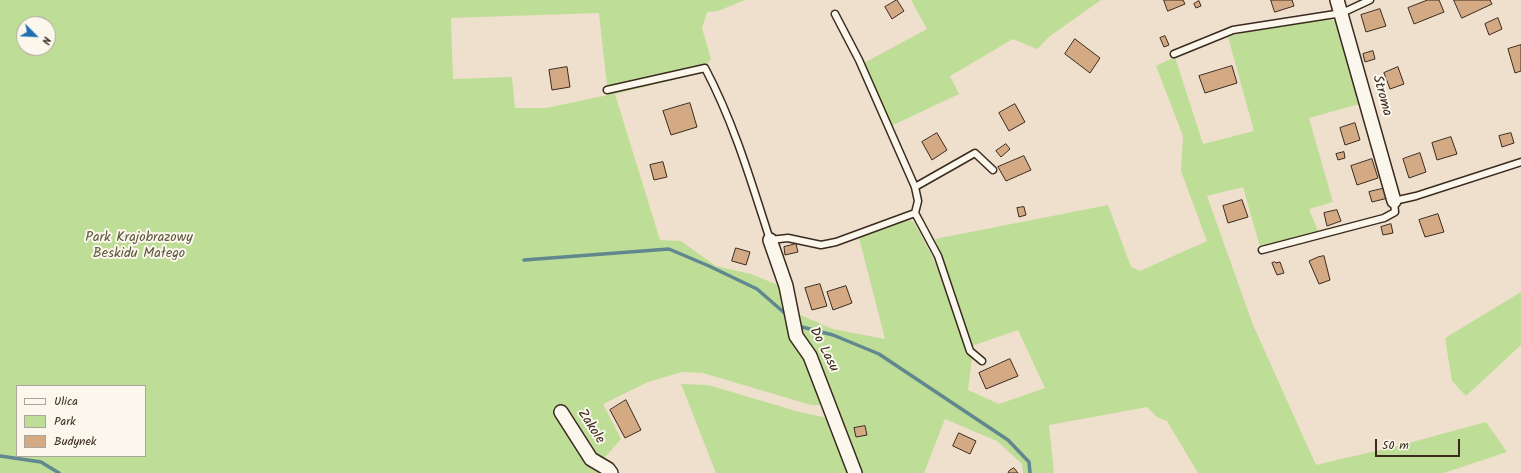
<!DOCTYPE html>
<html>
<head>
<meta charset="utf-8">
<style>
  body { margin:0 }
  #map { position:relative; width:1521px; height:473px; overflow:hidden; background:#efe0cd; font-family:Kalam,sans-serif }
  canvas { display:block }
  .legend { position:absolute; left:16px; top:385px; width:130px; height:72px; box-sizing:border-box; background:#fbf7ec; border:1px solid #aea59a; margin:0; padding:5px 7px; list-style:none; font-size:12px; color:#3b2a1e }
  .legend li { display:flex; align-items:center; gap:8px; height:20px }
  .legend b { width:20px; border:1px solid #aea59a }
  .north { position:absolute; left:16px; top:16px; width:40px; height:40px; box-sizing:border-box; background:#fbf7ec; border:1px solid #aea59a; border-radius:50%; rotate:114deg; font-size:11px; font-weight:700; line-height:16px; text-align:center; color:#3b2a1e }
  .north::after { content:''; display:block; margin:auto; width:14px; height:18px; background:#1f6fb2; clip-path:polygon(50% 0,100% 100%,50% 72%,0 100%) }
  .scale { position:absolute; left:1375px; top:439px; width:85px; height:18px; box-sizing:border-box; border:2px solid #3b2a1e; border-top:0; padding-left:5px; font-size:12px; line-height:14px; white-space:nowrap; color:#3b2a1e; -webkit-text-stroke:3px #fbf7ec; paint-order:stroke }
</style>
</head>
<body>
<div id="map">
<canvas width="1521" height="473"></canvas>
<ul class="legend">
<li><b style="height:5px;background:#fbf7ec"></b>Ulica</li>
<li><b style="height:11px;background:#bede97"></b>Park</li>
<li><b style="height:11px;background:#d4aa85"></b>Budynek</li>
</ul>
<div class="north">N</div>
<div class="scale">50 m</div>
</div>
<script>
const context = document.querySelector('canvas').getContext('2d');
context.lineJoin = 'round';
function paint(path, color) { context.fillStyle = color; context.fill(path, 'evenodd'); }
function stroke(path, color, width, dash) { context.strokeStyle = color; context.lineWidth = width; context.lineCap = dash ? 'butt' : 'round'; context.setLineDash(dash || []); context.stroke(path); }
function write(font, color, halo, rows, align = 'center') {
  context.font = font + ' Kalam,sans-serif'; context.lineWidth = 4; context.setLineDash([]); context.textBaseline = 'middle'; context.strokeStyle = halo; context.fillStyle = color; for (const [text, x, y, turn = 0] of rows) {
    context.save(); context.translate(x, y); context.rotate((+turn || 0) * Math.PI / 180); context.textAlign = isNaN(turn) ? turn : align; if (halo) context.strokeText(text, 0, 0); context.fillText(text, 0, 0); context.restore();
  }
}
paint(new Path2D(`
  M0,0H745L718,11L707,12L702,28L711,59L698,74L615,94L660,240L681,241L716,266L751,274L778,285L800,349L824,405H811L703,373L682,372L648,382L603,404L621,439L600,463L606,473H0ZM599,13L608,95L546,108H515L512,77L453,79L451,18ZM24,24H48V48H24ZM17,386H145V456H17Z
  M911,0H1101L1050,36L1037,49L1013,39L950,76L959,94L891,126L864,63L927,29Z
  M1328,19L1341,23L1363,103L1309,118L1333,202L1309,209L1319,233L1260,247L1243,187L1207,196L1253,325L1316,465L1401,445L1486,422L1507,452L1444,473H1198L1167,421L1157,417L1147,407L1049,425L1054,473H1023L1022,464L997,441L945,419L924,473H859L819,358L800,335L798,314L833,329L885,339L859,238L907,219L914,222L933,258L972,359L968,390L999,404L1045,388L1018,330L972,346L935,239L1108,205L1131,267L1140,271L1207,241L1181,171L1183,136L1156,66L1175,57L1203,144L1254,131L1228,37L1241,33Z
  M1521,292V345L1466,396L1452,381L1445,338Z
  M681,384L708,385L796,411L832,419L850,473H716Z`), '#bede97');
stroke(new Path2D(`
  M524,260L669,249L709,266L757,289L788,316
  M802,327L833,335L879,354L1008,440L1029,462L1030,473
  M0,456L41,462L59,473`), '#61888f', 3.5);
const building = new Path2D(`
  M897,0L904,11L892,19L885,7Z
  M1164,0H1183L1185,4L1168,11Z
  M1271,0H1292L1294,6L1275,12Z
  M1428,0H1439L1444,12L1414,24L1408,8Z
  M1454,0H1490L1492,4L1462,18Z
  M1199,1L1201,6L1196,8L1194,4Z
  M1380,9L1386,26L1366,32L1361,15Z
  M1498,18L1502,29L1489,35L1485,24Z
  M1165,36L1169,45L1164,47L1160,38Z
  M1075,39L1100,58L1090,73L1065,54Z
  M1521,45V71L1515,73L1508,49Z
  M1373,51L1375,59L1365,62L1363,54Z
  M1232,66L1237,83L1205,93L1199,76Z
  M567,67L570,87L552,90L549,70Z
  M1398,67L1404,84L1390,89L1384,73Z
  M690,103L697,127L671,135L663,111Z
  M1015,104L1025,122L1009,131L999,113Z
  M1355,123L1360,140L1345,145L1340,128Z
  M937,133L947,150L932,160L922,142Z
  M1511,133L1514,143L1502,147L1499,136Z
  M1451,137L1457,154L1437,160L1432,143Z
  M1006,144L1010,149L1001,157L996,151Z
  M1344,152L1345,158L1338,160L1336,154Z
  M1420,153L1426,172L1409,178L1403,159Z
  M1024,156L1031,170L1006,181L998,167Z
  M1372,159L1378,178L1357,185L1351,166Z
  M663,162L667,177L654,180L650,165Z
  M1386,188L1388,198L1372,202L1369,192Z
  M1242,200L1248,217L1228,223L1223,206Z
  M1024,207L1026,215L1019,217L1017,208Z
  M1337,210L1341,221L1327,226L1324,213Z
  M1438,214L1444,232L1425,237L1419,220Z
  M1391,224L1393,233L1383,235L1381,227Z
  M796,244L798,252L785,255L784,247Z
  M736,248L750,252L746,265L732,261Z
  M1324,256L1330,280L1319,284L1309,261L1318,257Z
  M1275,262L1276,263L1280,262L1284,273L1277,275L1272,263Z
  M820,284L827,306L812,310L805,288Z
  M846,286L852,303L833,310L827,292Z
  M1010,359L1018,376L986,389L979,373Z
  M626,400L641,430L625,438L610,410Z
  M865,426L867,435L856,437L854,428Z
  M959,433L976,441L970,454L953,446Z
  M1014,468L1018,473H1008L1009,471Z`);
paint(building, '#d4aa85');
stroke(building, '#3b2a1e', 1);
const service = new Path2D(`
  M1174,54L1233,30L1342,13L1370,0
  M607,90L705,68C734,123 751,181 770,240L788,238L821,245L836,242L915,213L918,201L915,187L859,60L835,14
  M915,187L975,153L993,170
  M915,213L938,256L970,351L982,361
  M1262,250L1384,218L1395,212L1394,201L1416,196L1521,162`);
const minor = new Path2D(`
  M1337,0L1394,201
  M770,240L786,286L796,336L810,356L855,473
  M561,412L591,459L608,469L611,473`);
stroke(service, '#3b2a1e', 9);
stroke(minor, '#3b2a1e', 16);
stroke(service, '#fbf7ec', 6);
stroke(minor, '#fbf7ec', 13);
write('14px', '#3b2a1e', '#fbf7ec', [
  ["Stroma",1381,96,75],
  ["Do Lasu",823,350,63],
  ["Zakole",590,427,57]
]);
write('14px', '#5c573c', '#fbf7ec', [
  ["Park Krajobrazowy",139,239],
  ["Beskidu Małego",139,255]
]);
</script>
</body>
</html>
